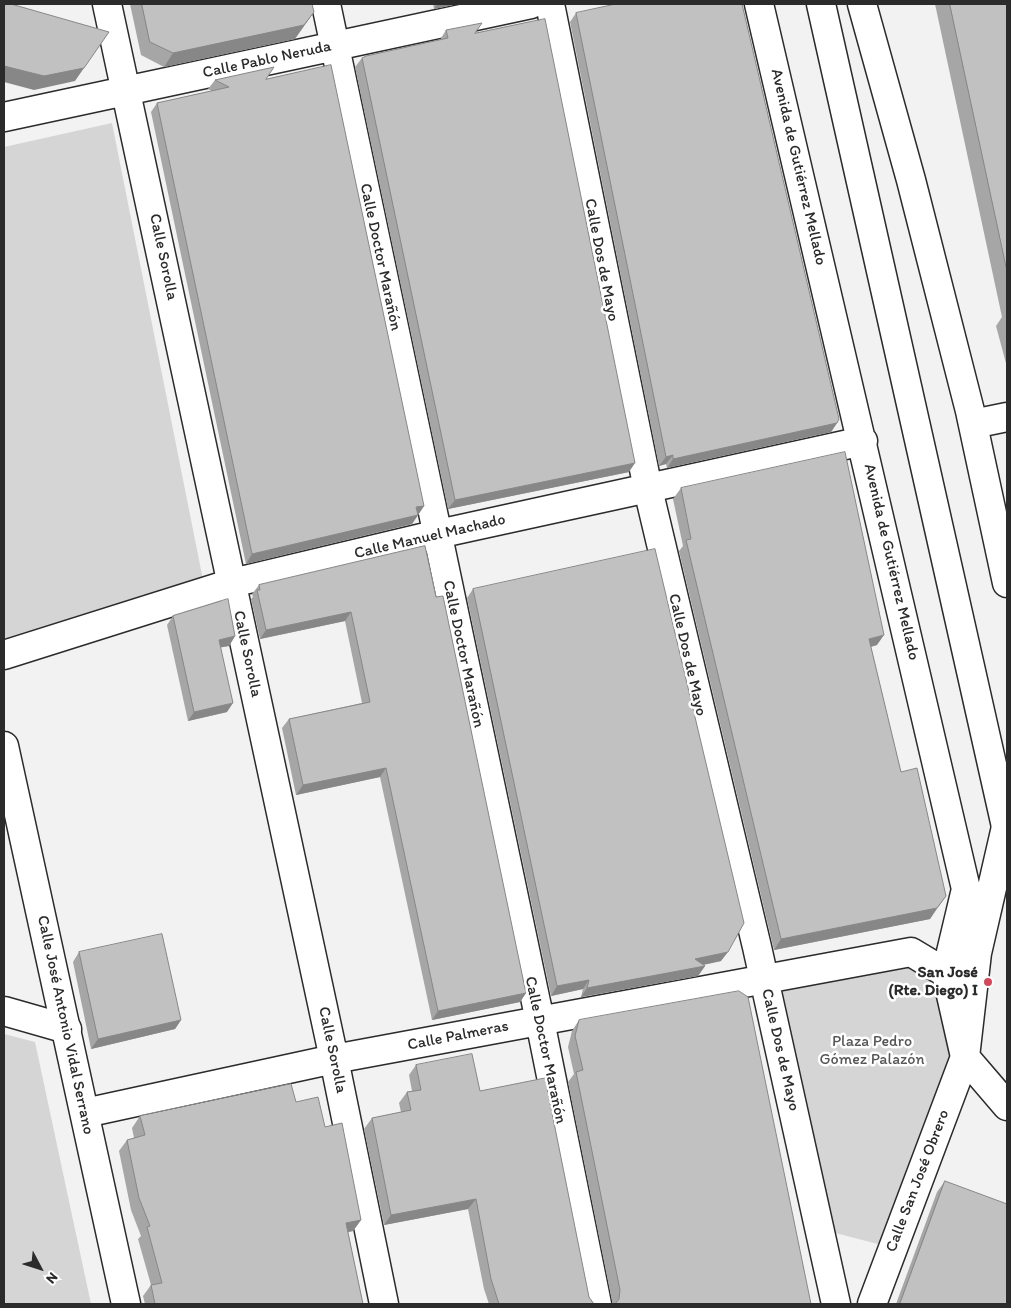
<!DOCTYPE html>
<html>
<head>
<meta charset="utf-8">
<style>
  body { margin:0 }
  #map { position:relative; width:1011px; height:1308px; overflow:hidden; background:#f2f2f2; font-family:Itim,sans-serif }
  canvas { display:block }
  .frame { position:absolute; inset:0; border:5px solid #2b2b2b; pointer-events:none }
  .north { position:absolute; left:15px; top:1243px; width:50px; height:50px; -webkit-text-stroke:4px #fff; paint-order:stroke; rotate:130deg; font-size:14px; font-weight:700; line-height:20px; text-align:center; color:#2b2b2b }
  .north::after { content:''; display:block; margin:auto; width:18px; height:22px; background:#2b2b2b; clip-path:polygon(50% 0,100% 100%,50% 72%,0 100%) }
</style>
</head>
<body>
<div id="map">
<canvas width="1011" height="1308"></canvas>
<div class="frame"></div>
<div class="north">N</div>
</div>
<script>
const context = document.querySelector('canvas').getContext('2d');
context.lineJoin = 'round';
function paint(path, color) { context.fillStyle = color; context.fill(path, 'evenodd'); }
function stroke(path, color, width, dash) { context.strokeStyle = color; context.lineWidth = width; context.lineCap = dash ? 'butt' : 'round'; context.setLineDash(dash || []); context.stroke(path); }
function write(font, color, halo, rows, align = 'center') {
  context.font = font + ' Itim,sans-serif'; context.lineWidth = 5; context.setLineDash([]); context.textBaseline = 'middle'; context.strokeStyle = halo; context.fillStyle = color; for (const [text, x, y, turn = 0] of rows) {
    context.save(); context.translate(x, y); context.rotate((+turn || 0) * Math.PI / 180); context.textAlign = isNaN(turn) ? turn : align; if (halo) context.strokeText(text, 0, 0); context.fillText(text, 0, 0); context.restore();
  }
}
paint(new Path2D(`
  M112,123L205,590L4,641V147Z
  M911,952L946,973L965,1057L893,1248L820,1229L764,979Z
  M4,1034L35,1042L91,1304H4Z`), '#d5d5d5');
const pedestrian = new Path2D(`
  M4,1011L67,1029
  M85,1113L334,1059`);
const minor = new Path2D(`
  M107,4L334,1059L384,1304
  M326,4L540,1021L597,1304
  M550,4L648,489L757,947L836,1304
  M759,4L966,889L946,973L965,1057L1007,1106
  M862,4L911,180L970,411L1007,583
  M4,117L531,4
  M973,424L1007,417
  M4,655L232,583L438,534L863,441
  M4,746L126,1304
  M334,1059L911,952L946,973
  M872,1304L965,1057L977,953L1006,827`);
const secondary = new Path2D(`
  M821,4L1007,831`);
stroke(pedestrian, '#2b2b2b', 31);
stroke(minor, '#2b2b2b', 31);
stroke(secondary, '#2b2b2b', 31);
stroke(pedestrian, '#fff', 28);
stroke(minor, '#fff', 28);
stroke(secondary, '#fff', 28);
paint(new Path2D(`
  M130,4H312L295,39L164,67L141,55Z
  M433,4H458L434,9Z
  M935,4H1007V367L996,326L1002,317Z
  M576,13L837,423L831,432L667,468L666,464L659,466L570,22Z
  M446,30L475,33L629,472L448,509L355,67L362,58L440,40Z
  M266,79L424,506L412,524L246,564L151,112L157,103L212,91L208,89L215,80Z
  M681,488L877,645L871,647L901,772L946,896L930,919L774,950L679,551L683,546L673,499Z
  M425,546L526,993L520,1002L432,1020L380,777L296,795L282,728L289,719L362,703L345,621L260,639L251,599L253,597L252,594L259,585Z
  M473,589L721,961L703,965L705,966L698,976L581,997L583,989L551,996L467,598Z
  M173,616L235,636L229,646L220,647L227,712L188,721L167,625Z
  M79,952L181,1020L175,1029L91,1049L73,962Z
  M579,1020L811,1304H612V1301L568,1082L574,1074L568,1047L572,1031Z
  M416,1065L480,1091L592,1303L594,1304H489L484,1289L468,1209L384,1225L364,1129L372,1118L401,1112L399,1103L407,1092L412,1091L409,1075Z
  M296,1102L325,1127L361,1220L353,1231L348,1232L363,1304H145L143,1296L151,1285L138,1239L141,1236L131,1210L119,1151L127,1140L134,1138L132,1128L140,1116Z
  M945,1181L1007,1304H896L937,1192Z`), '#a6a6a6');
paint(new Path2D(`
  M437,4H458L434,9Z
  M314,12L295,39L164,67L173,53Z
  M4,66L84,68L75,81L34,90L4,82Z
  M837,423L831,432L667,468L673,459Z
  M673,455L666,464L659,466L666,457Z
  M635,463L629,472L448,509L455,500Z
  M424,506L418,515L416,507Z
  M418,515L412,524L246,564L252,554Z
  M351,612L345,621L260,639L266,630Z
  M884,635L877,645L861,649L869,639Z
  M235,636L229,646L212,649L219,640Z
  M233,703L227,712L188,721L194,712Z
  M386,768L380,777L296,795L303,785Z
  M937,908L930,919L774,950L781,939Z
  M728,952L721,961L688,968L695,959Z
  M705,966L698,976L581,997L587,988Z
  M589,980L583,989L551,996L557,986Z
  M526,993L520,1002L432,1020L438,1011Z
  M181,1020L175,1029L91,1049L98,1039Z
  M476,1199L468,1209L384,1225L391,1215Z
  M361,1220L353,1231L338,1234L346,1223Z`), '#878787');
const building = new Path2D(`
  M4,4H11L109,32L84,68L44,76L4,66Z
  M142,4H312L314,12L304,25L173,53L150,42Z
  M616,4H742L839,419L837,423L673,459V455L666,457L576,13Z
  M950,4H1007V271Z
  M545,19L635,463L455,500L362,58L366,56L448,38L446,30L482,23L475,33Z
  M331,65L424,506L416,507L418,515L252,554L157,103L229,87L215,80L274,67L266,79Z
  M845,452L884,635L869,639L901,772L917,768L946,896L937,908L781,939L686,540L691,539L681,488Z
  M425,546L436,597L443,596L526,993L438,1011L386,768L303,785L289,719L370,702L351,612L266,630L257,590H260L259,585Z
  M655,549L744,923L728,952L695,959L705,966L587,988L589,980L557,986L473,589Z
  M228,599L235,636L219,640L233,703L194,712L173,616Z
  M162,934L181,1020L98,1039L79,952Z
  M739,991L748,997L811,1304H615L619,1299L620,1290L576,1072L583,1070L575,1036L579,1020Z
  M472,1054L480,1091L545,1078L589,1297L594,1304H499L491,1279L476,1199L391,1215L372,1118L411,1110L407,1092L421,1090L416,1065Z
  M291,1084L296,1102L318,1097L325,1127L342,1123L361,1220L346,1223L363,1304H155L151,1285L162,1283L147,1227L150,1226L139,1198L127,1140L145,1135L140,1116Z
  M945,1181L1007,1204V1304H900Z`);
paint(building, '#c1c1c1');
stroke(building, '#878787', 1);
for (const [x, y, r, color] of [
  [988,982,5,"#d1495b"]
]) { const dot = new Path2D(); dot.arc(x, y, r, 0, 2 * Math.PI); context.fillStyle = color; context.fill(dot); stroke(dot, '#fff', 2); }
write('16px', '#2b2b2b', '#fff', [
  ["Calle Pablo Neruda",267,60,-12],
  ["Avenida de Gutiérrez Mellado",798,167,77],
  ["Calle Sorolla",163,257,78],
  ["Calle Doctor Marañón",380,257,78],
  ["Calle Dos de Mayo",601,260,79],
  ["Calle Manuel Machado",430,537,-13],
  ["Avenida de Gutiérrez Mellado",891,562,77],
  ["Calle Sorolla",247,654,78],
  ["Calle Doctor Marañón",463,654,78],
  ["Calle Dos de Mayo",687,655,77],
  ["Calle José Antonio Vidal Serrano",65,1025,78],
  ["Calle Palmeras",458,1036,-11],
  ["Calle Sorolla",332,1050,78],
  ["Calle Doctor Marañón",545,1050,78],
  ["Calle Dos de Mayo",780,1050,77],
  ["Calle San José Obrero",918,1181,-69]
]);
write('bold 16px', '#2b2b2b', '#fff', [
  ["San José",978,973],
  ["(Rte. Diego) I",978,991]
], 'right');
write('16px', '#565656', '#fff', [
  ["Plaza Pedro",872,1042],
  ["Gómez Palazón",872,1060]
]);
</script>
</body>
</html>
